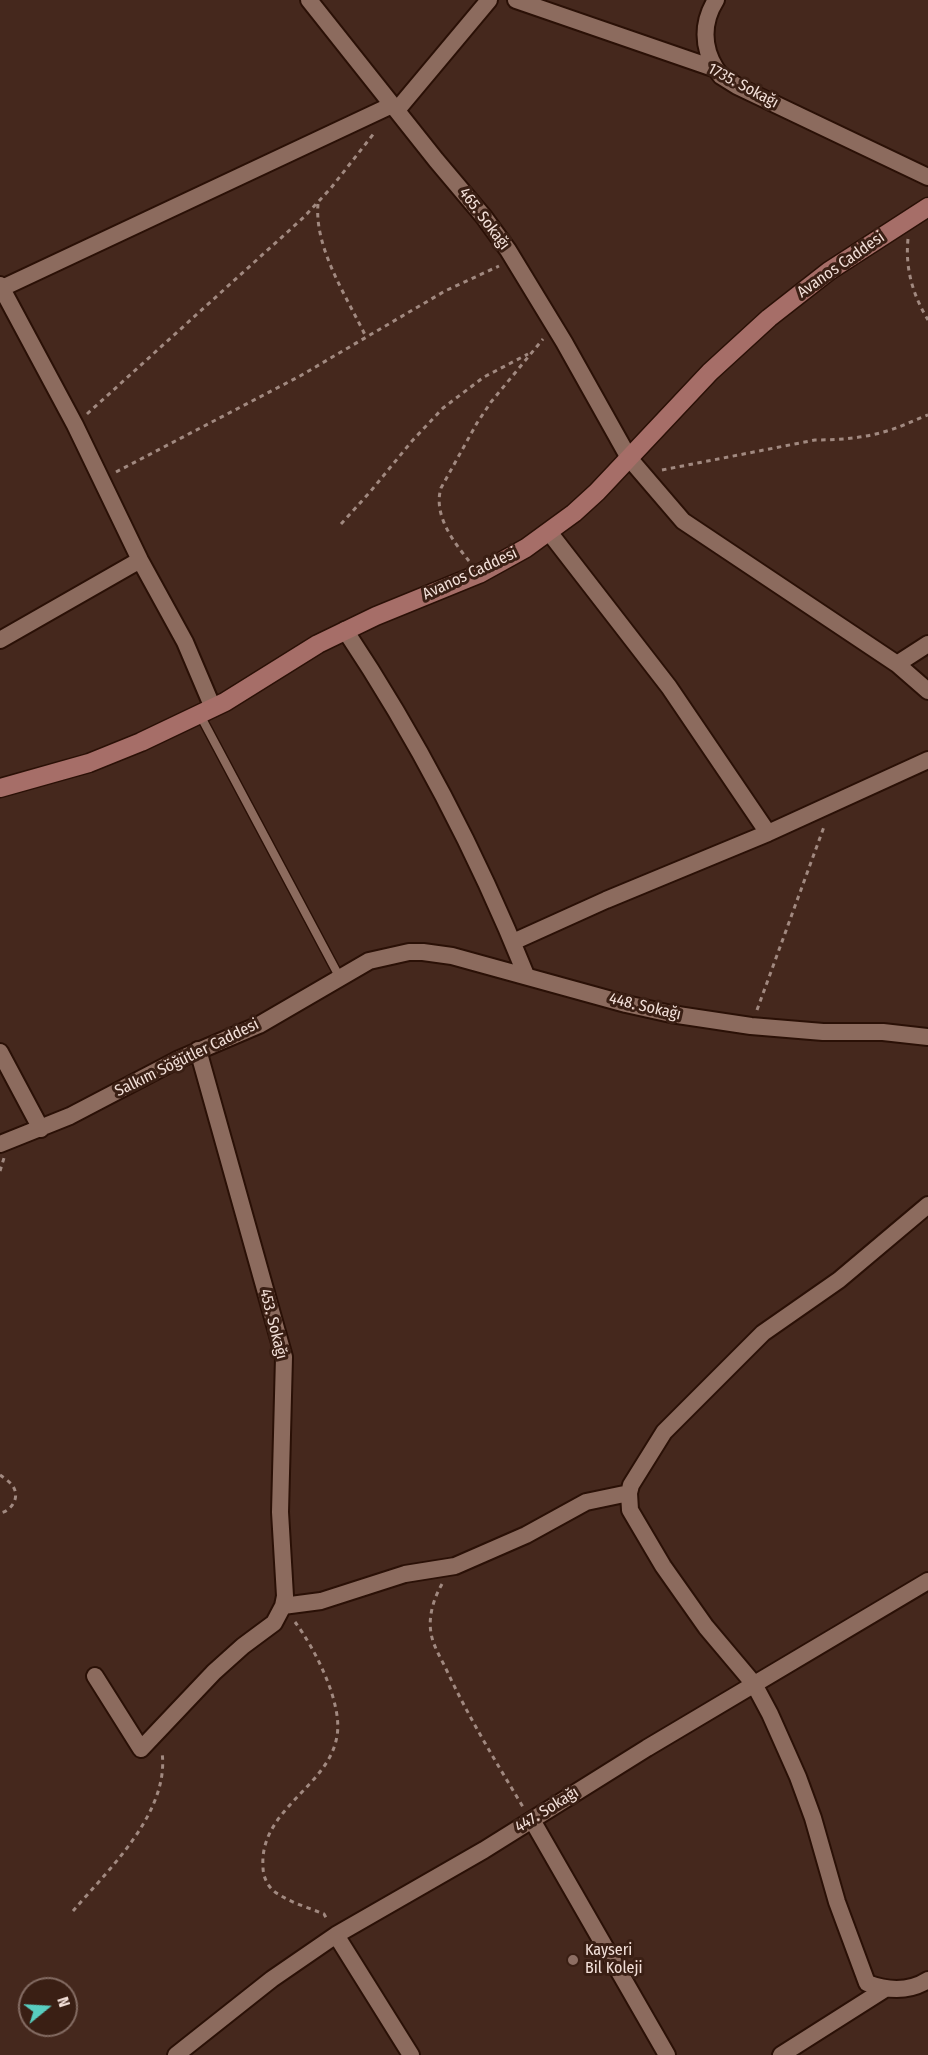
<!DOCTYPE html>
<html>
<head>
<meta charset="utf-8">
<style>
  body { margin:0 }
  #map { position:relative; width:928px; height:2055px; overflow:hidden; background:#45281d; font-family:"Fira Sans Condensed",sans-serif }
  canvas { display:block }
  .north { position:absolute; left:18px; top:1977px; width:60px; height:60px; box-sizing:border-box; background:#3a1f14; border:2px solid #846c63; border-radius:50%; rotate:72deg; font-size:16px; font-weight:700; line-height:24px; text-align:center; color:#f3e0d9 }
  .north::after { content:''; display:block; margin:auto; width:21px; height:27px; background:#58cec0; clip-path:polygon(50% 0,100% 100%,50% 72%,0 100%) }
</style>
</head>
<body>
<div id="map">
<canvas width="928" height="2055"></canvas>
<div class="north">N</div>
</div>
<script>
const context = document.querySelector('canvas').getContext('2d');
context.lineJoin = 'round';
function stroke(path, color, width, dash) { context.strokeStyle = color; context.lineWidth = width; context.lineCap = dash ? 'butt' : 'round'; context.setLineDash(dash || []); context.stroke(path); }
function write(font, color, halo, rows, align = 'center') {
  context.font = font + ' "Fira Sans Condensed",sans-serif'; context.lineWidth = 6; context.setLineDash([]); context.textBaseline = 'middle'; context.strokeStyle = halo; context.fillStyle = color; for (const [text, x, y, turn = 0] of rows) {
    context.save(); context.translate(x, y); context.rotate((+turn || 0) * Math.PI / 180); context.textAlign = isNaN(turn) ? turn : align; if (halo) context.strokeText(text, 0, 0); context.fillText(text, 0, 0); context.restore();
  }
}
const lane = new Path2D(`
  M200,715L340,978`);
const street = new Path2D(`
  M309,0L436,160L484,217L508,250L564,342L629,458L683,521L897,664L928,691
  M516,0L716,69L721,76L737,86L928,177
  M716,69C702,47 702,22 716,0
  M397,110L489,0
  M0,285L75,425L140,560L185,642L213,708
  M0,289L392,105
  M549,532L669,687L768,833
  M345,630C419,741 476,851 526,975
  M0,640L140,560
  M897,664L928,644
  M513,942L606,900L768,833L928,760
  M0,1052L41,1129
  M0,1144L70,1116L177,1060L259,1025L369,961L409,952H423L452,956L626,1004L671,1014L751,1026L823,1032H883L928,1037
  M928,1205L839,1280L763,1333L664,1432L631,1485L629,1493L630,1510L663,1566L706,1627L754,1684L770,1714L798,1777L813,1818L837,1902L867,1983C888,1991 909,1992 928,1980
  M283,1606L321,1601L405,1574L455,1566L526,1535L586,1502L629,1493
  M95,1676L141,1749L214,1672L243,1646L274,1623L283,1606L285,1596L280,1512L284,1357L198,1050
  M532,1820L667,2055
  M336,1935L411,2055
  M176,2055L272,1979L336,1935L484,1850L647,1748L928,1581
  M781,2055L885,1989`);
const secondary = new Path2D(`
  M0,788L89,763L141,742L225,702L318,644L376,616L479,574L526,548L574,513L597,492L710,372L769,318L829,271L928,207`);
stroke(lane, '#2a1006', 11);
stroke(street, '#2a1006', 20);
stroke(secondary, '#2a1006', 21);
stroke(new Path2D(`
  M318,204C314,248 347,297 366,337
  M908,239C905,269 913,295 928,320
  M87,414L304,217L331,188L375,132
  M662,470L815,440C840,440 864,438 887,431C901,427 914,420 928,415
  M116,472L300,376L445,291L499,266
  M341,524L370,492L412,441L443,408L484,377L528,354
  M469,561C453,541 433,515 441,488L477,423L491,402L543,339
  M757,1010L825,824
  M0,1171L4,1158
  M0,1475C4,1478 9,1481 12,1485C21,1496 12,1511 0,1513
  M442,1584C434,1598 428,1616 431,1633C433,1646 441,1658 447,1671C469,1718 496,1762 523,1807
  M295,1622C314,1647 343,1703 337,1736C329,1787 259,1809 263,1867C263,1878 269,1889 278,1894C292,1903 309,1908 324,1914L328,1921
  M73,1911C109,1869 170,1812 162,1752`), '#a18980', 3, [4.5, 4.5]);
stroke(lane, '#8c6b5e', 8);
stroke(street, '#8c6b5e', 16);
stroke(secondary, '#a66e68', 18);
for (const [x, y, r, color] of [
  [573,1960,6,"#8d6e63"]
]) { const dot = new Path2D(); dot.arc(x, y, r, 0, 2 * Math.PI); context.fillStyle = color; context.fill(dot); stroke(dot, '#3a1f14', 2); }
write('16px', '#f3e0d9', '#3a1f14', [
  ["1735. Sokağı",743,86,28],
  ["465. Sokağı",484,219,53],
  ["Avanos Caddesi",841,265,-35],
  ["Avanos Caddesi",470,574,-25],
  ["448. Sokağı",645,1007,13],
  ["Salkım Söğütler Caddesi",187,1058,-26],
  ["453. Sokağı",273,1324,76],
  ["447. Sokağı",547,1810,-32]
]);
write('16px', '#f3e0d9', '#3a1f14', [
  ["Kayseri",585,1951],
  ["Bil Koleji",585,1969]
], 'left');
</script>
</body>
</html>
